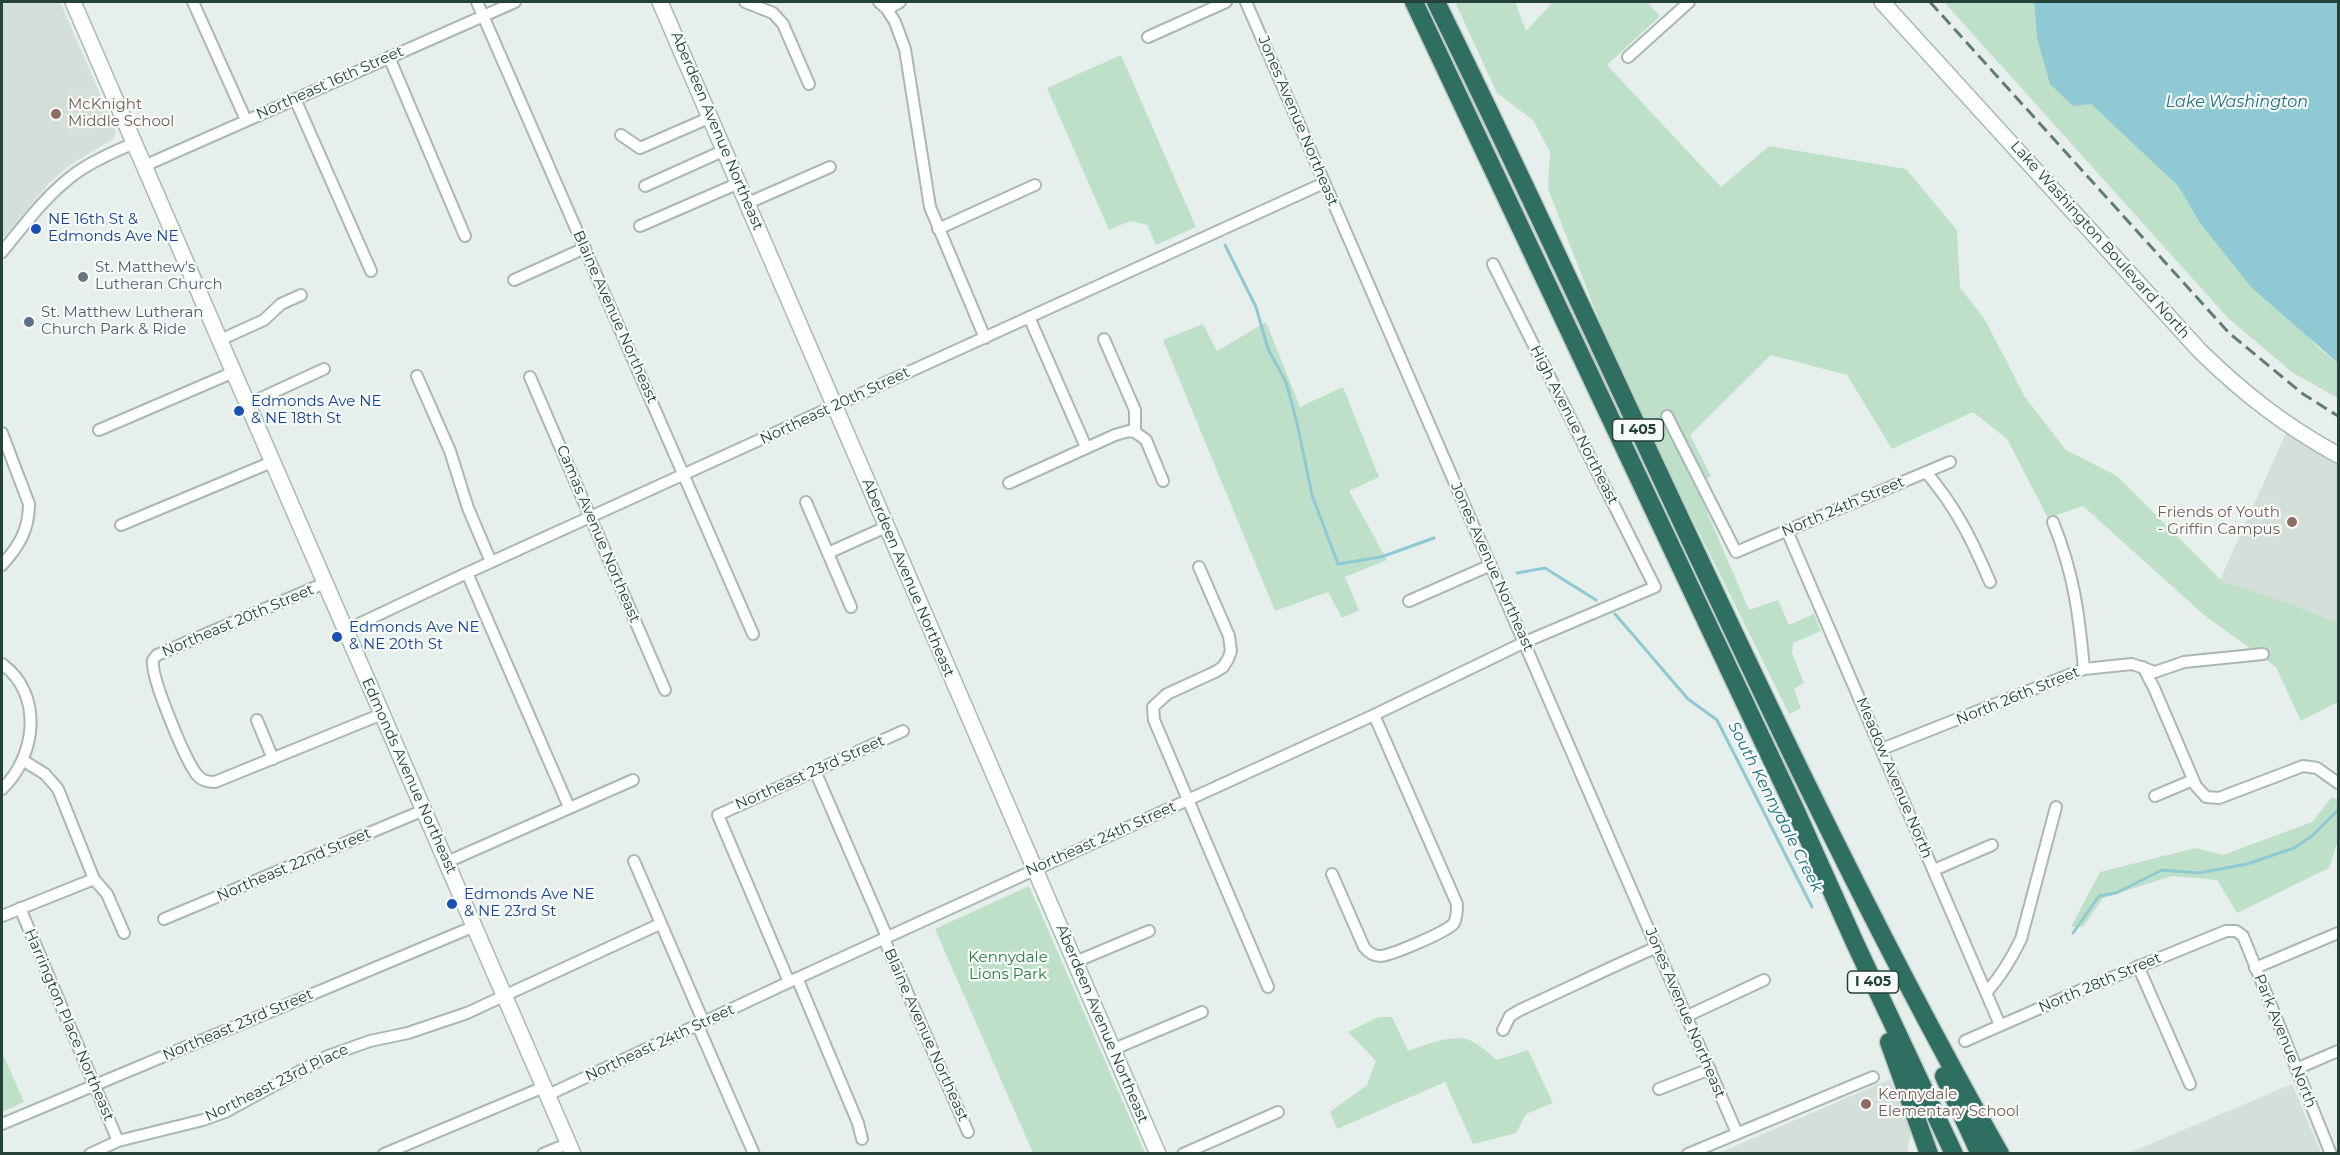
<!DOCTYPE html>
<html>
<head>
<meta charset="utf-8">
<style>
  body { margin:0 }
  #map { position:relative; width:2340px; height:1155px; overflow:hidden; background:#e6efeb; font-family:Montserrat,sans-serif }
  canvas { display:block }
  .frame { position:absolute; inset:0; border:3px solid #24423a; pointer-events:none }
</style>
</head>
<body>
<div id="map">
<canvas width="2340" height="1155"></canvas>
<div class="frame"></div>
</div>
<script>
const context = document.querySelector('canvas').getContext('2d');
context.lineJoin = 'round';
function paint(path, color) { context.fillStyle = color; context.fill(path, 'evenodd'); }
function stroke(path, color, width, dash) { context.strokeStyle = color; context.lineWidth = width; context.lineCap = dash ? 'butt' : 'round'; context.setLineDash(dash || []); context.stroke(path); }
function write(font, color, halo, rows, align = 'center') {
  context.font = font + ' Montserrat,sans-serif'; context.lineWidth = 4.5; context.setLineDash([]); context.textBaseline = 'middle'; context.strokeStyle = halo; context.fillStyle = color; for (const [text, x, y, turn = 0] of rows) {
    context.save(); context.translate(x, y); context.rotate((+turn || 0) * Math.PI / 180); context.textAlign = isNaN(turn) ? turn : align; if (halo) context.strokeText(text, 0, 0); context.fillText(text, 0, 0); context.restore();
  }
}
paint(new Path2D(`
  M2,2H60L116,131L113,139L70,165L49,183L2,239Z
  M2286,433L2338,463V651L2294,632L2220,580Z
  M1890,1079L1911,1130L1907,1153L1717,1154Z
  M2292,1084L2321,1153H2129Z`), '#d4dfda');
paint(new Path2D(`
  M1455,2H1515L1526,31L1553,2H1647L1660,16L1607,65L1721,187L1769,146L1906,169L1957,230L1960,288L1984,318L2025,397L2066,450L2117,476L2223,582L2288,603L2338,623V702L2301,721L2276,667L2204,615L2083,506L2048,518L2007,439L1973,412L1892,449L1847,375L1771,355L1690,435L1711,476L1695,484L1749,610L1778,600L1789,625L1814,614L1821,631L1793,643L1792,653L1804,683L1794,689L1801,708L1789,714L1700,534L1630,399L1548,189L1550,152L1533,120L1497,93Z
  M1944,2H2034L2037,38L2091,104L2178,186L2200,223L2319,348L2338,363V398L2293,373L2228,318Z
  M1121,55L1196,227L1156,245L1147,225L1130,221L1109,230L1047,88Z
  M1266,322L1300,407L1343,387L1379,477L1349,491L1387,560L1345,577L1359,610L1342,618L1328,592L1275,611L1163,340L1203,324L1217,351Z
  M2332,797L2338,800V840L2329,868L2237,913L2217,880L2172,876L2103,898L2083,927H2071L2100,872L2195,848L2223,855L2312,822Z
  M1029,886L1145,1153H1033L935,929Z
  M1379,1017H1392L1408,1051C1425,1045 1452,1034 1469,1040C1480,1044 1488,1053 1497,1060L1528,1050L1553,1103L1526,1114L1516,1133L1473,1144L1445,1082L1337,1129L1330,1112L1367,1085L1376,1061L1348,1032Z
  M2,1052L24,1102L2,1112Z`), '#bfe0c8');
paint(new Path2D(`
  M2034,2H2338V363L2251,287L2200,223L2178,186L2091,104L2073,106L2050,84L2037,38Z`), '#8ec9d4');
stroke(new Path2D(`
  M1225,245L1256,307L1268,349L1286,382L1297,423L1312,495L1338,564L1381,557L1434,538
  M1517,573L1545,568L1596,600
  M1615,614L1688,699L1717,720L1812,907
  M2073,933L2099,896L2116,893L2162,870L2199,873L2247,864L2294,848L2312,836L2338,810`), '#8ec9d4', 3);
const street = new Path2D(`
  M193,2L246,120
  M477,2L753,634
  M745,2L773,13L783,24L809,84
  M879,2L887,9L895,22L905,49L930,207L985,338
  M1246,2L1737,1133
  M887,9L900,2
  M1148,37L1226,2
  M389,57L465,236
  M1628,57L1689,2
  M295,99L371,271
  M621,135L640,148L711,117
  M144,166L515,2
  M645,186L725,150
  M748,203L830,167
  M640,226L739,183
  M938,229L1035,185
  M2,252C25,224 46,195 76,173C94,160 114,152 134,143
  M514,280L585,248
  M1029,317L1086,447
  M1104,339L1135,410V432L1146,440L1163,481
  M220,340L264,320L281,304L301,295
  M417,376L450,451L468,508L491,562
  M530,377L665,690
  M248,404L324,369
  M1667,416L1736,552L1950,462
  M99,430L234,372
  M2,433L29,504C29,530 19,546 2,565
  M1926,472C1957,509 1971,538 1990,582
  M1009,483L1115,435L1129,431L1135,432
  M806,502L851,607
  M2053,522C2074,574 2079,614 2084,669
  M121,525L272,462
  M1787,531L2000,1025
  M828,553L886,527
  M1199,567L1229,636L1231,651L1228,659L1223,667L1215,672L1167,694L1153,707L1154,720L1268,987
  M467,573L569,807
  M325,583L157,655L153,660C150,676 184,756 195,772C200,780 206,782 215,782L382,714
  M1409,601L1491,565
  M346,630L467,573L1324,183
  M2,664C44,694 36,757 2,789
  M2143,667L2154,688L2196,786L2206,797L2219,798L2303,766L2317,768L2338,783
  M257,720L273,759
  M1882,749L2084,669L2132,664L2155,672L2184,662L2263,654
  M24,761L45,774L58,789L94,879L107,894L124,933
  M815,771L887,937
  M2155,796L2193,780
  M634,861L704,1023
  M447,862L633,780
  M1934,870L1992,845
  M1332,874L1364,947C1368,952 1373,956 1380,956C1390,956 1449,931 1454,923C1457,918 1457,911 1457,904L1374,715
  M20,908L118,1141
  M2,916L94,879
  M164,919L424,810
  M884,939L968,1132
  M1075,962L1149,931
  M2138,966L2190,1084
  M2255,968L2338,933
  M797,978L858,1123L862,1139
  M789,982L718,815L903,731
  M1986,993C2001,976 2011,960 2021,939L2056,807
  M1687,1016L1764,980
  M698,1026L754,1154
  M1503,1030L1510,1016L1520,1010C1566,989 1611,967 1657,947
  M1965,1041L2079,991L2226,931H2236L2243,936L2331,1154
  M1114,1049L1202,1012
  M2296,1069L2338,1051
  M1659,1089L1710,1069
  M548,1095L789,982L1374,715L1525,642L1655,587L1493,264
  M2,1124L475,926
  M90,1154L118,1141L203,1120L225,1112L328,1056L370,1041L408,1033L467,1013L660,924
  M384,1154L544,1087
  M543,1154L569,1143
  M1183,1154L1278,1112
  M1688,1154L1873,1077`);
const secondary = new Path2D(`
  M73,2L573,1154
  M660,2L1158,1154
  M1882,2L2200,351C2244,394 2284,425 2338,455`);
const highway = new Path2D(`
  M1414,2L1795,809L1855,943L1954,1154
  M1436,2C1625,385 1789,781 2000,1154
  M1889,1042L1929,1154
  M1944,1076L1980,1154`);
stroke(street, '#a8b8b2', 14);
stroke(secondary, '#a4bbb3', 18);
stroke(highway, '#c2cac8', 21);
stroke(street, '#fff', 10);
stroke(secondary, '#fff', 15);
stroke(highway, '#2f6f62', 18);
stroke(new Path2D(`
  M1930,2L2229,333L2303,394L2338,416`), '#5f7d75', 3, [12, 6]);
for (const [x, y, r, color] of [
  [56,114,6,"#8d6e63"],
  [36,229,6,"#1a4fb4"],
  [83,277,6,"#6b7280"],
  [29,322,6,"#5c6f8a"],
  [239,411,6,"#1a4fb4"],
  [2292,522,6,"#8d6e63"],
  [337,637,6,"#1a4fb4"],
  [452,904,6,"#1a4fb4"],
  [1866,1104,6,"#8d6e63"]
]) { const dot = new Path2D(); dot.arc(x, y, r, 0, 2 * Math.PI); context.fillStyle = color; context.fill(dot); stroke(dot, '#f7fbf9', 2); }
for (const [x, y, w] of [
  [1638,430,51],
  [1873,982,51]
]) { const box = new Path2D(); box.roundRect(x - w / 2, y - 11, w, 22, 4.5); context.fillStyle = '#f7fbf9'; context.fill(box); stroke(box, '#24423a', 1.5); }
write('bold 14px', '#24423a', null, [
  ["I 405",1638,430],
  ["I 405",1873,982]
]);
write('15px', '#24423a', '#f7fbf9', [
  ["Northeast 16th Street",330,83,-24],
  ["Jones Avenue Northeast",1298,121,67],
  ["Aberdeen Avenue Northeast",717,131,67],
  ["Lake Washington Boulevard North",2100,240,48],
  ["Blaine Avenue Northeast",615,317,66],
  ["Northeast 20th Street",835,406,-25],
  ["High Avenue Northeast",1574,425,63],
  ["North 24th Street",1843,507,-23],
  ["Camas Avenue Northeast",598,534,67],
  ["Jones Avenue Northeast",1492,567,66],
  ["Aberdeen Avenue Northeast",908,578,67],
  ["Northeast 20th Street",238,621,-23],
  ["North 26th Street",2018,696,-22],
  ["Northeast 23rd Street",810,773,-24],
  ["Edmonds Avenue Northeast",409,776,66],
  ["Meadow Avenue North",1894,778,67],
  ["Northeast 24th Street",1101,839,-24],
  ["Northeast 22nd Street",294,865,-23],
  ["North 28th Street",2100,983,-23],
  ["Jones Avenue Northeast",1685,1013,67],
  ["Aberdeen Avenue Northeast",1102,1024,67],
  ["Harrington Place Northeast",69,1025,67],
  ["Northeast 23rd Street",238,1025,-23],
  ["Blaine Avenue Northeast",926,1035,66],
  ["Park Avenue North",2285,1041,68],
  ["Northeast 24th Street",660,1043,-25],
  ["Northeast 23rd Place",277,1083,-26]
]);
write('15px', '#785e54', '#f7fbf9', [
  ["McKnight",68,105],
  ["Middle School",68,122],
  ["Friends of Youth",2280,513,"right"],
  ["- Griffin Campus",2280,530,"right"],
  ["Kennydale",1878,1095],
  ["Elementary School",1878,1112]
], 'left');
write('15px', '#164399', '#f7fbf9', [
  ["NE 16th St &",48,220],
  ["Edmonds Ave NE",48,237],
  ["Edmonds Ave NE",251,402],
  ["& NE 18th St",251,419],
  ["Edmonds Ave NE",349,628],
  ["& NE 20th St",349,645],
  ["Edmonds Ave NE",464,895],
  ["& NE 23rd St",464,912]
], 'left');
write('15px', '#5b616d', '#f7fbf9', [
  ["St. Matthew's",95,268],
  ["Lutheran Church",95,285]
], 'left');
write('15px', '#4e5e75', '#f7fbf9', [
  ["St. Matthew Lutheran",41,313],
  ["Church Park & Ride",41,330]
], 'left');
write('15px', '#2d7a4b', '#f7fbf9', [
  ["Kennydale",1008,958],
  ["Lions Park",1008,975]
]);
write('italic 16px', '#1c6f80', '#f7fbf9', [
  ["Lake Washington",2237,102],
  ["South Kennydale Creek",1775,807,63]
]);
</script>
</body>
</html>
